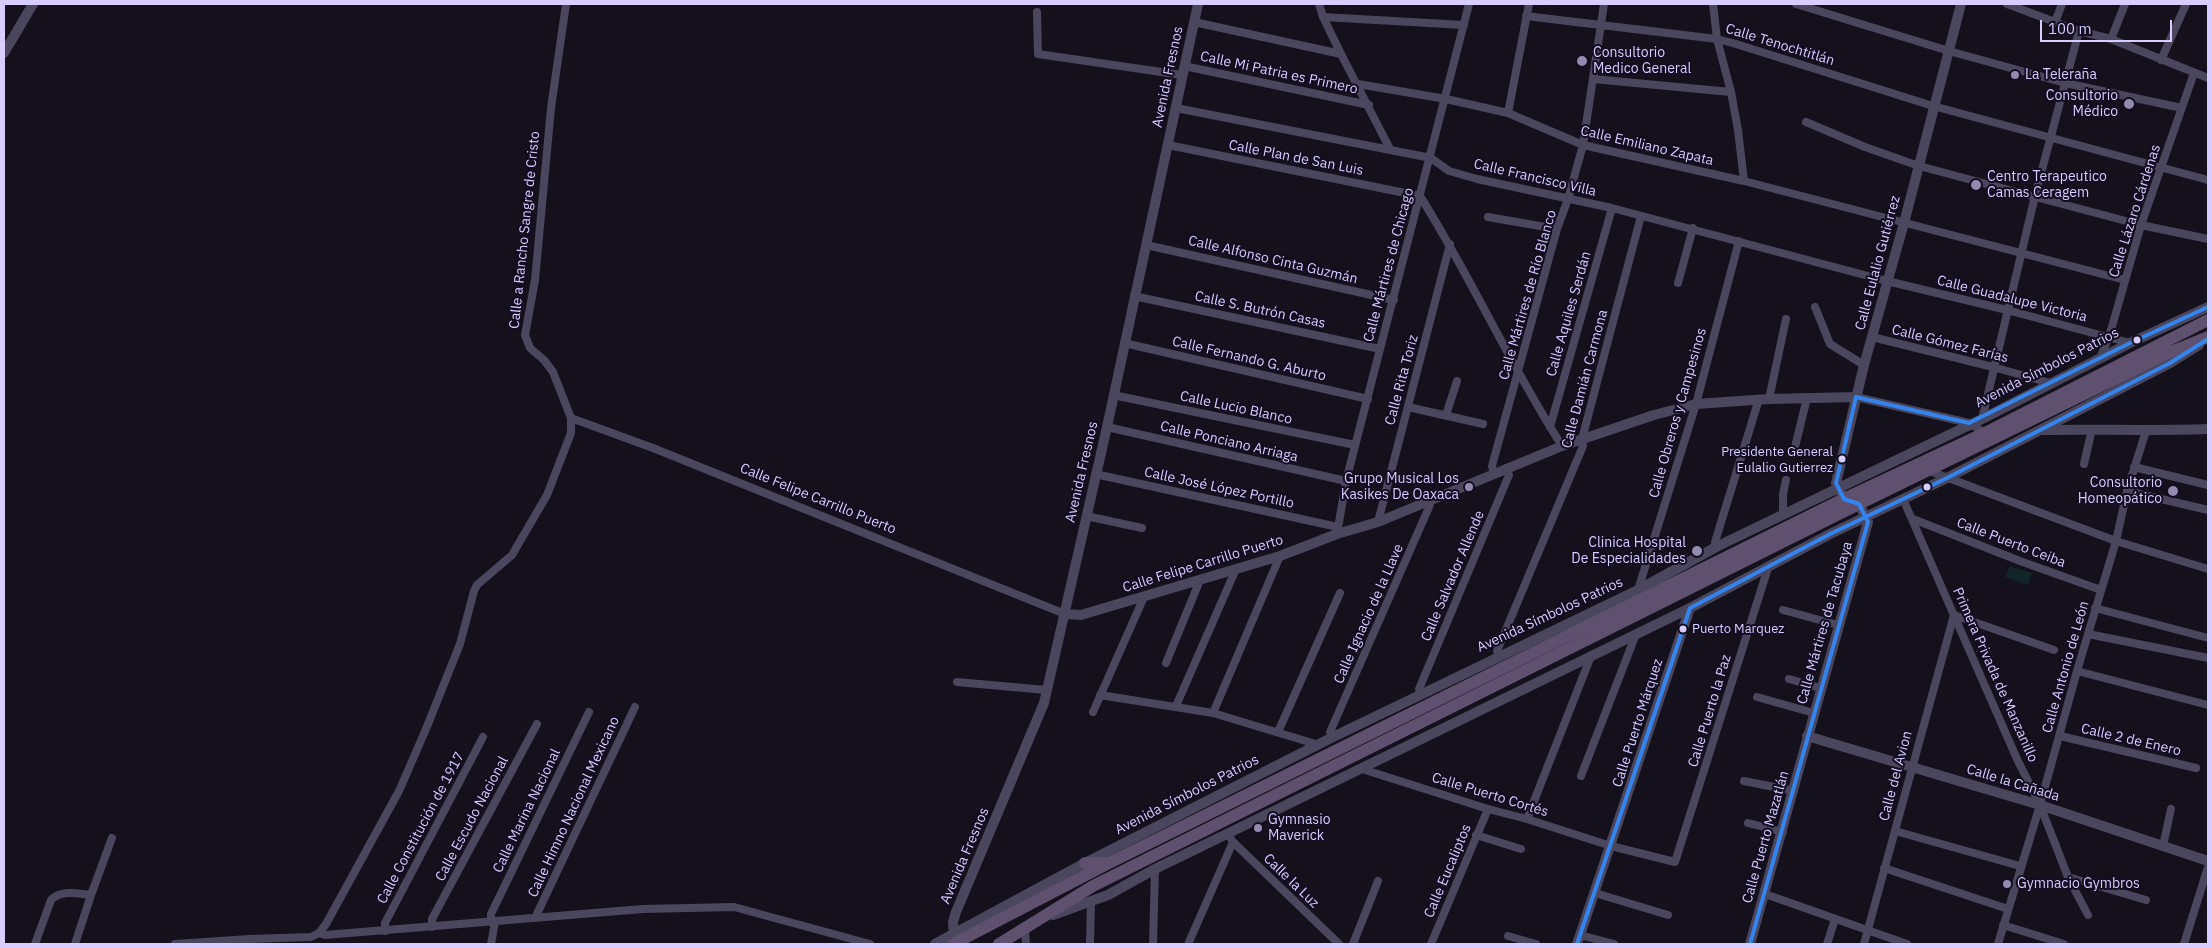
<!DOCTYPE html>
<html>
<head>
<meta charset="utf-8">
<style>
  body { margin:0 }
  #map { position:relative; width:2212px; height:948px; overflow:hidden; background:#14111c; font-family:"IBM Plex Sans",sans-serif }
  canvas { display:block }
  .frame { position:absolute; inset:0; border:5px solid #d7cdfe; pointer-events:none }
  .scale { position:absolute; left:2040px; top:20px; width:132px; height:22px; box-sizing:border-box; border:2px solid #d7cdfe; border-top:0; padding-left:6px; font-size:15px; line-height:18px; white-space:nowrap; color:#d7cdfe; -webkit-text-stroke:4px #120d20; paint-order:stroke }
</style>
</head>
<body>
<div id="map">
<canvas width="2212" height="948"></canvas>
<div class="frame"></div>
<div class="scale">100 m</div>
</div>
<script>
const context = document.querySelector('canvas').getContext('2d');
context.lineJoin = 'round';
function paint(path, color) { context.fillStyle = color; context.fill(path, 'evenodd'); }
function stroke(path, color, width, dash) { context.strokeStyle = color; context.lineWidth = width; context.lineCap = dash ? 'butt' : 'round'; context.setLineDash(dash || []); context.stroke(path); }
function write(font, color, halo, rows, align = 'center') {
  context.font = font + ' "IBM Plex Sans",sans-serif'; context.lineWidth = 4; context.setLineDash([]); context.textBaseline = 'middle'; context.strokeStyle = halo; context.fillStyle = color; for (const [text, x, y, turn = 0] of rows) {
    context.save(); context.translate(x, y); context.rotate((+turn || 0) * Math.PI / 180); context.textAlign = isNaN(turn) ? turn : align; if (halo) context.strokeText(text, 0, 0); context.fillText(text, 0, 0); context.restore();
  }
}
paint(new Path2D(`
  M2010,566L2032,573L2028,585L2005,577Z`), '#112528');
stroke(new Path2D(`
  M1319,4L1323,17L1341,54L1390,149
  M1713,4L1717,39L1731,92L1738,130L1744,181
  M1796,4L1949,51L2065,83L2182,108
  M2007,4L2079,31L2111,39L2208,78
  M1037,12L1038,54L1182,75
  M1526,16L1717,39L1736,44L1933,106L2208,180
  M1323,17L1464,25
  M1194,22L1341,54
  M2055,22L2062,4
  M2111,39L2125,4
  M2161,60L2186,4
  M1184,66L1369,105
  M1593,79L1731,92
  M1358,84L1446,99L1508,113L1583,145L1744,181L2125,280
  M1176,108L1431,158L1449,171L1477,179L1612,208L1887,281L2007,310L2130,343
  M1508,113L1529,4
  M1806,122L1865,147L1919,166L2141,225L2208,239
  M1168,145L1420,196C1471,277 1510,365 1562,446
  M1488,217L1557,229
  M1146,245L1394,300
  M1678,283L1693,228
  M1134,296L1380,349
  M1815,307L1830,344L1864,365
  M1872,337L1993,367L2050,383
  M1124,343L1368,399
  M2100,358L2109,337L2141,225L2194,73
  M1113,395L1355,445
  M1856,397L1969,423L1985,433
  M1769,399L1786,319
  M1408,407L1483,424
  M1446,415L1457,381
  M571,418L653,448L1065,614
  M1982,419L2035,196L2079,31
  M1107,427L1346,481
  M1550,427L1612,208
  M1794,451L1807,398
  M2084,464L2092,429
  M2134,467L2208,485
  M1927,470L2116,541L2208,569
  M1494,473L1492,466L1557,229L1568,199L1583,145L1604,4
  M1095,474L1338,527
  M2127,491L2208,510
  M1903,499L2017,759L2040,805L2068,877L2088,915
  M1783,514V494L1786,480
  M1086,516L1142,528
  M1913,519L2020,561L2101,590
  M1378,522L1450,244
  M1337,534L1346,481L1469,4
  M1718,546L1715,542L1759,399
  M1638,590L1696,404L1739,241
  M2095,608L2208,638
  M1783,610L1838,625
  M2088,634L2208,658
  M1499,656L1497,651L1583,446L1582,439L1641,216
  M1166,663L1200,580
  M2077,671L2208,705
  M1789,679L1820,688
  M957,682L1046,690
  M1421,693L1419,689L1509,475L1507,468
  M1100,695L1213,713L1319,745
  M1757,697L1814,713
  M1176,706L1236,569
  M1093,712L1144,597
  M1213,713L1280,556
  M1278,732L1340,593
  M2060,736L2196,768
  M1333,737L1330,732L1430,505L1429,500
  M1362,769L1488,809L1527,819L1611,846L1675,862L1768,568
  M1581,776L1636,634
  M1744,781L1794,791
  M1527,819L1591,656
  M1748,823L1783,832
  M1895,831L2020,866
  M1228,834L1233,842L1339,944
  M1476,835L1521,849
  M2163,846L2171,809
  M1884,868L2008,909
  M2068,877L2146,900
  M1595,893L1668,915
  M1765,894L1907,944
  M535,918L635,707
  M491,922V914L589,712
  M2003,925L2064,944
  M432,927V919L537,724
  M1025,930L1026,944
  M385,931V923L483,737
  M319,933L325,935L643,909L734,907L870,944
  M1580,935L1614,944
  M1508,936L1536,944
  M1189,942L1233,842
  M35,944L51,900C61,889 77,894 91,895
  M75,944L91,895L112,838
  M175,944L249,939
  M245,944L249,939L311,937L319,933L326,924L399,791L426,729L460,644L474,591L477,585L512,555L547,495L571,433V418L553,372L544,360L530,348L525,335L535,280L551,108L566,4
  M491,944L495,922
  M1090,944L1091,901
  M1153,944L1155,869
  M1353,944L1378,881
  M1431,944L1488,809
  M1827,944L1835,919
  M1864,944L1954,615L2054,650
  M1998,944L2040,805L2077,671L2116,541L2127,491L2146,431
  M2184,944L2208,867`), '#4a465d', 8);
stroke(new Path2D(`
  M4,53L33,4
  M2042,430C2097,429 2153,431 2208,429
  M1841,493L1836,483L1864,365L1904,223L1961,4
  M1065,614L1081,615L1280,556L1337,534L1378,522L1562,446L1654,415L1696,404L1769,399L1856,397
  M1807,736L2040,805L2208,861
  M1053,915L1108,895L1155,869L1690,608L1830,534L1947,478L2170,363L2199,345
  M954,938L953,922L956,912L1044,703L1107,427L1198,4
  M935,944L1085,863L1333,737L1638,590L1718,546L1982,419L2130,343L2208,307
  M1577,944L1690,608
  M1750,944L1868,522L1859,504L1852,502`), '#4a465d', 10);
stroke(new Path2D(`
  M1085,863H1106
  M953,944L1109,863L1844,499L1985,433L2208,320
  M999,944L1093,886L1859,504L2166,354L2208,337`), '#5e506e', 12);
stroke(new Path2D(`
  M1577,944L1690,608L1830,534L1947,478L2170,363L2208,339
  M1750,944L1868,522L1859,504L1844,499L1836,483L1856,397L1969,423L2130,343L2208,307`), '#3484ee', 4);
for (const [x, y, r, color] of [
  [1582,61,6,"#938baf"],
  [2015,75,5,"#938baf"],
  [2129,104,6,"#938baf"],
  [1976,185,6,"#938baf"],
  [2137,340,4.5,"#d7cdfe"],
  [1842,459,4.5,"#d7cdfe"],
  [1469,487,5,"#938baf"],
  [1927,487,4.5,"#d7cdfe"],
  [2173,491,6,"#938baf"],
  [1697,551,6,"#938baf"],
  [1683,629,4.5,"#d7cdfe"],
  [1258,828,5,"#938baf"],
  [2007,884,5,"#938baf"]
]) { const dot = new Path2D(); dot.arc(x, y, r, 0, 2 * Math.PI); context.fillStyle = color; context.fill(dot); stroke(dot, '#120d20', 2); }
write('13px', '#d7cdfe', '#120d20', [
  ["Presidente General",1833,452],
  ["Eulalio Gutierrez",1833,468],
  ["Puerto Marquez",1692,629,"left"]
], 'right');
write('14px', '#d7cdfe', '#120d20', [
  ["Calle Tenochtitlán",1780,45,17],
  ["Calle Mi Patria es Primero",1279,73,12],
  ["Avenida Fresnos",1168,77,-78],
  ["Calle Emiliano Zapata",1647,146,13],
  ["Calle Plan de San Luis",1296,158,11],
  ["Calle Francisco Villa",1535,178,13],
  ["Calle Lázaro Cárdenas",2135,211,-72],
  ["Calle a Rancho Sangre de Cristo",525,230,-84],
  ["Calle Alfonso Cinta Guzmán",1273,260,13],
  ["Calle Eulalio Gutiérrez",1878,263,-75],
  ["Calle Mártires de Chicago",1389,265,-75],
  ["Calle Mártires de Río Blanco",1528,295,-74],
  ["Calle Guadalupe Victoria",2012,299,14],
  ["Calle S. Butrón Casas",1260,310,12],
  ["Calle Aquiles Serdán",1569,314,-74],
  ["Calle Gómez Farías",1950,344,14],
  ["Calle Fernando G. Aburto",1249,359,13],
  ["Avenida Símbolos Patrios",2047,368,-27],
  ["Calle Damián Carmona",1585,379,-75],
  ["Calle Rita Toriz",1402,380,-75],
  ["Calle Lucio Blanco",1236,408,12],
  ["Calle Obreros y Campesinos",1678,413,-74],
  ["Calle Ponciano Arriaga",1229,442,13],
  ["Avenida Fresnos",1082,472,-77],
  ["Calle José López Portillo",1219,488,12],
  ["Calle Felipe Carrillo Puerto",818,499,22],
  ["Calle Puerto Ceiba",2011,543,21],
  ["Calle Felipe Carrillo Puerto",1203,564,-17],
  ["Calle Salvador Allende",1453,576,-67],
  ["Calle Ignacio de la Llave",1369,614,-66],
  ["Avenida Símbolos Patrios",1550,615,-25],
  ["Calle Mártires de Tacubaya",1825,623,-74],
  ["Calle Antonio de León",2066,667,-74],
  ["Primera Privada de Manzanillo",1995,675,66],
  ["Calle Puerto la Paz",1710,711,-73],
  ["Calle Puerto Márquez",1638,723,-72],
  ["Calle 2 de Enero",2131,740,13],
  ["Calle del Avion",1896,776,-75],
  ["Calle la Cañada",2013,783,17],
  ["Avenida Símbolos Patrios",1187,795,-27],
  ["Calle Puerto Cortés",1490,795,17],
  ["Calle Himno Nacional Mexicano",574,807,-65],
  ["Calle Marina Nacional",527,811,-64],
  ["Calle Escudo Nacional",472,819,-62],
  ["Calle Constitución de 1917",421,828,-62],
  ["Calle Puerto Mazatlán",1766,837,-74],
  ["Avenida Fresnos",965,856,-67],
  ["Calle Eucaliptos",1448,871,-67],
  ["Calle la Luz",1291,881,44]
]);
write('14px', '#d7cdfe', '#120d20', [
  ["Consultorio",1593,53],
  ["Medico General",1593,69],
  ["La Teleraña",2025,75],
  ["Consultorio",2118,96,"right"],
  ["Médico",2118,112,"right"],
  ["Centro Terapeutico",1987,177],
  ["Camas Ceragem",1987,193],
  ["Grupo Musical Los",1459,479,"right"],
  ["Kasikes De Oaxaca",1459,495,"right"],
  ["Consultorio",2162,483,"right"],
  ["Homeopático",2162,499,"right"],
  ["Clinica Hospital",1686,543,"right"],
  ["De Especialidades",1686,559,"right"],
  ["Gymnasio",1268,820],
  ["Maverick",1268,836],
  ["Gymnacio Gymbros",2017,884]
], 'left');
</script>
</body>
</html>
